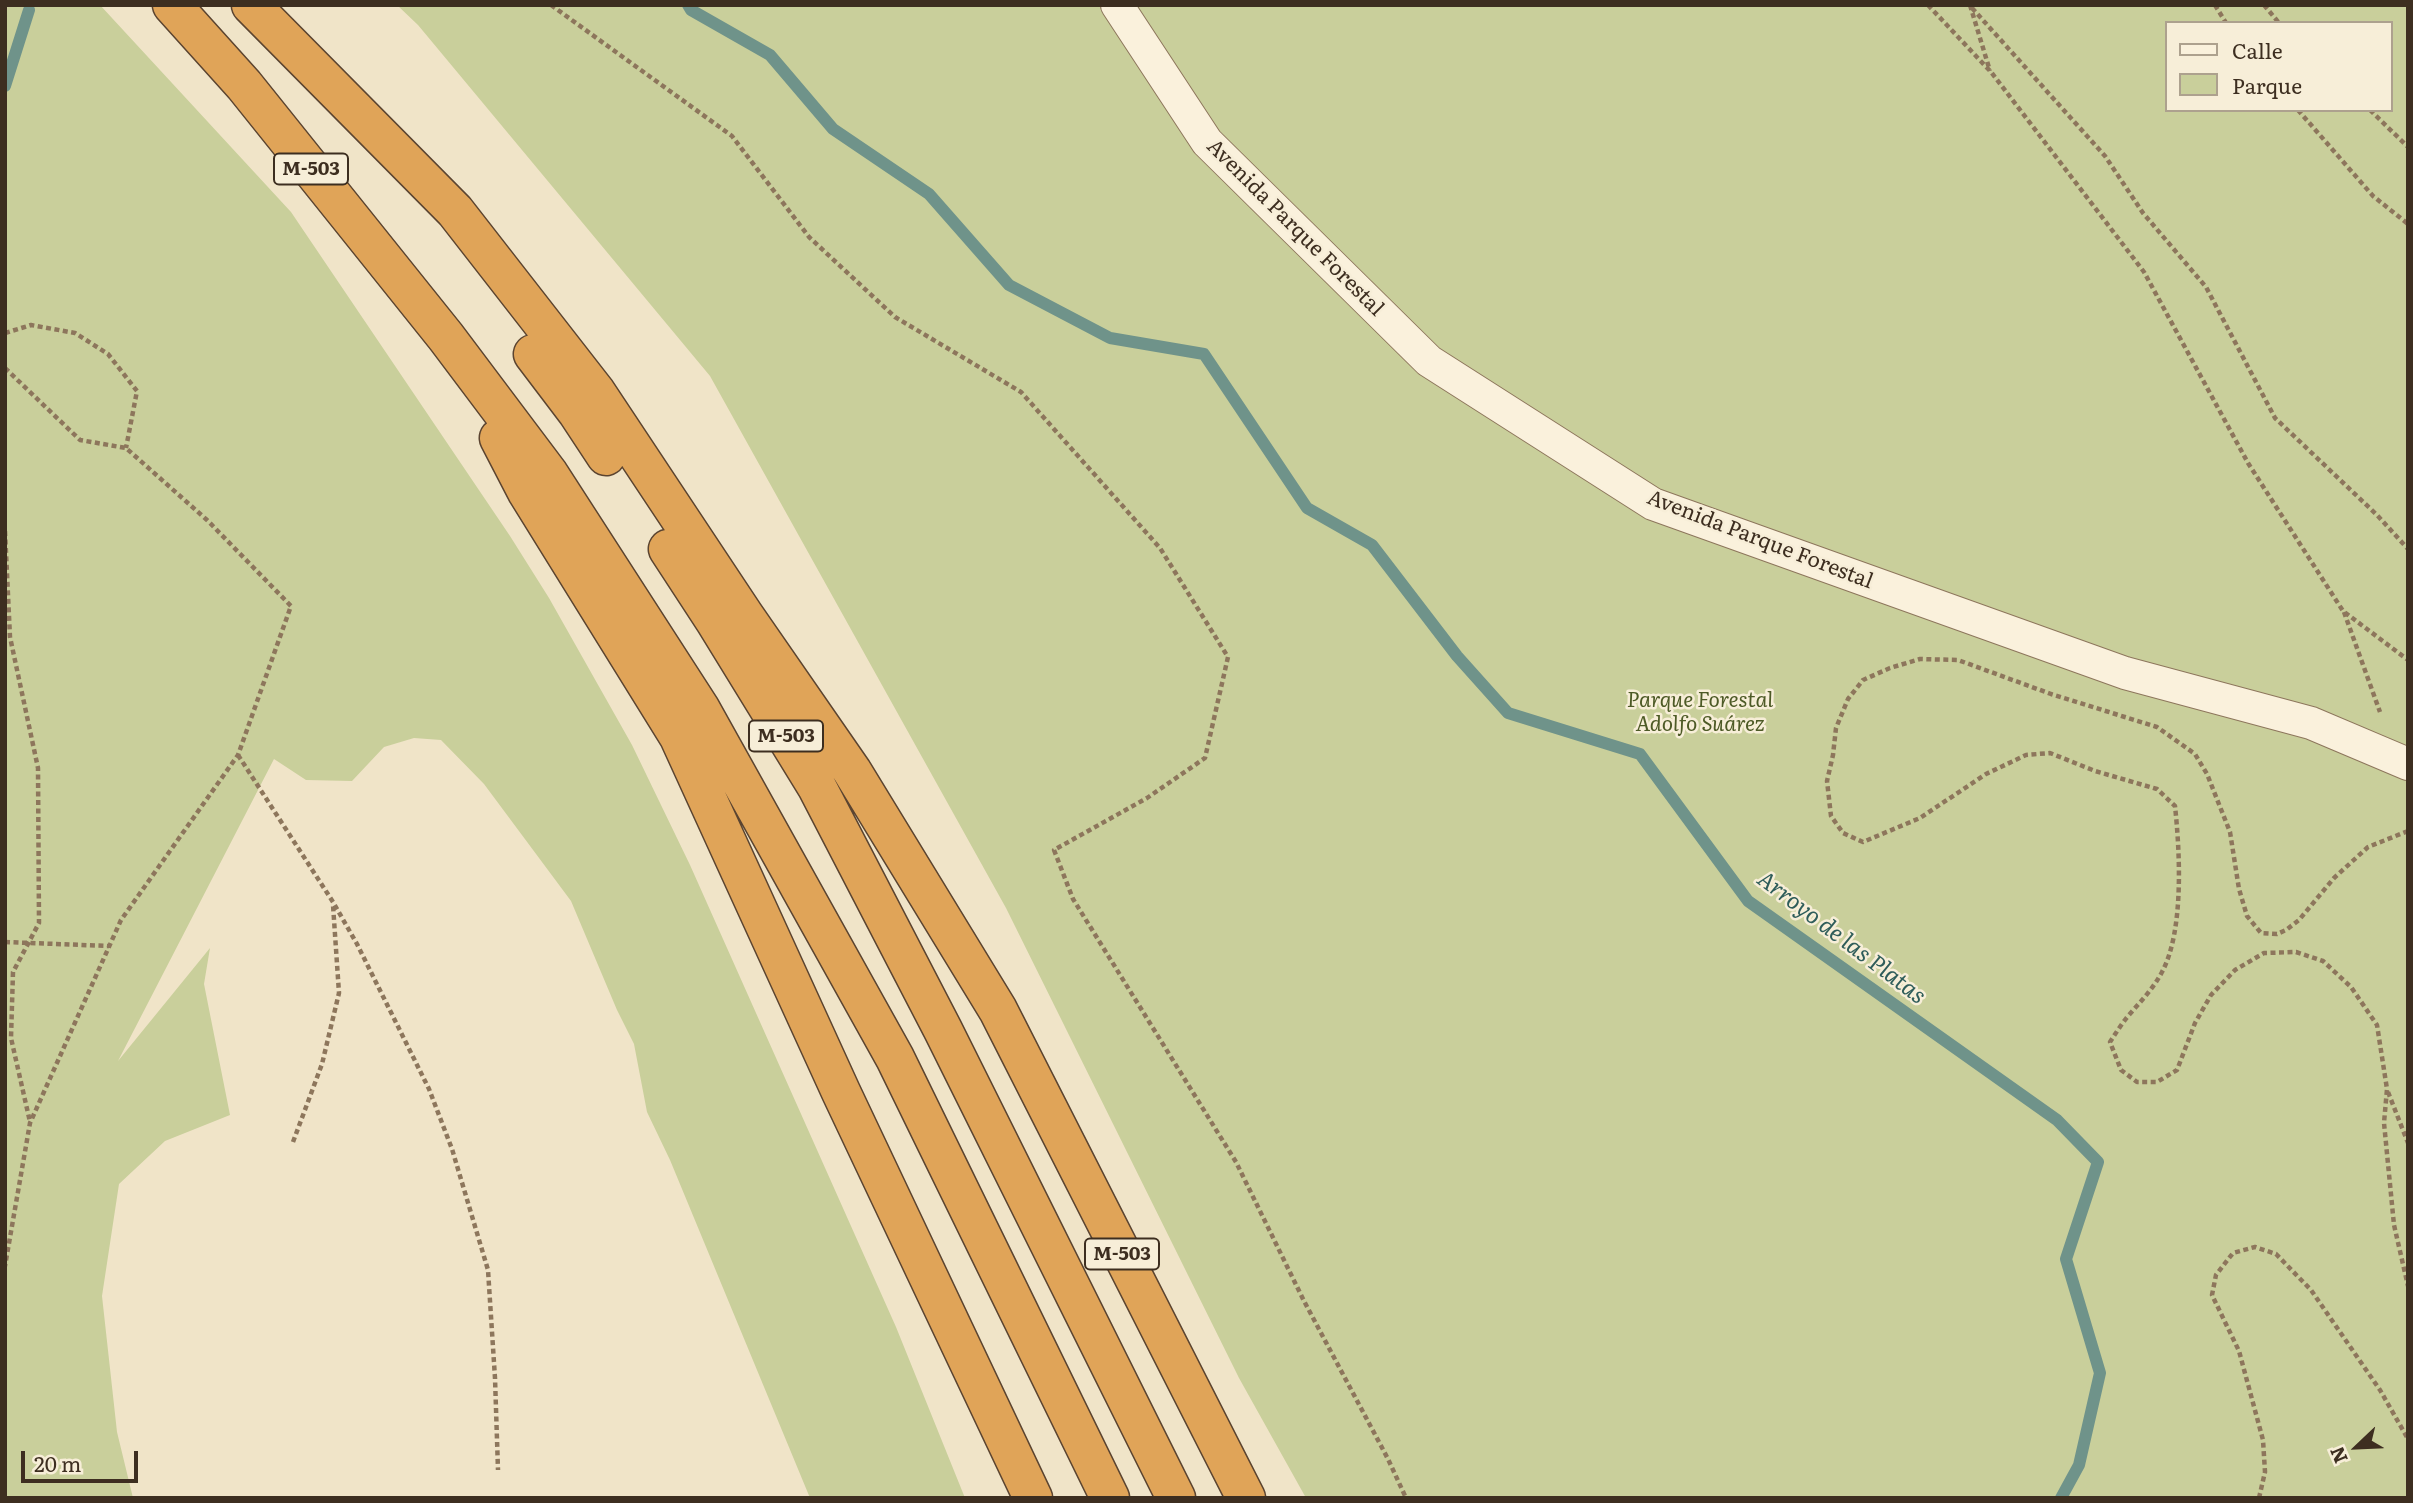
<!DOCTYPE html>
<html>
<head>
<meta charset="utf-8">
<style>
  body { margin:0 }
  #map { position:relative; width:2413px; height:1503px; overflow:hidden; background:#f0e4c8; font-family:Literata,serif }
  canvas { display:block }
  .frame { position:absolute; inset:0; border:7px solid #3d2e20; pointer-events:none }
  .legend { position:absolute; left:2165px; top:21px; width:228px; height:91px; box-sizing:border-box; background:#f7eed8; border:2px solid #ada18e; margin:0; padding:9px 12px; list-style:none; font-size:21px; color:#3d2e20 }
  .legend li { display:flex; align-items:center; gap:14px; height:35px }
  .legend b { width:35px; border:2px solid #ada18e }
  .north { position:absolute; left:2322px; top:1412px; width:70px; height:70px; -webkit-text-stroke:5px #f7eed8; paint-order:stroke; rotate:247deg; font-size:19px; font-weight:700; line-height:28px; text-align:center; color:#3d2e20 }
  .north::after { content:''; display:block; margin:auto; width:24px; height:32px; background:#3d2e20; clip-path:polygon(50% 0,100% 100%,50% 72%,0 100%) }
  .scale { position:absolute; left:21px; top:1451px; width:117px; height:32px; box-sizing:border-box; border:4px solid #3d2e20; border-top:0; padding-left:9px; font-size:21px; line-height:24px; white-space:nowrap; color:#3d2e20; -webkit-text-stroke:5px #f7eed8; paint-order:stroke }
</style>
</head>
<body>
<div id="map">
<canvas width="2413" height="1503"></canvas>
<div class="frame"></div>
<ul class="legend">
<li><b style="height:9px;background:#faf1dc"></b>Calle</li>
<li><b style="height:19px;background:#c9cf9b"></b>Parque</li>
</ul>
<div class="north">N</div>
<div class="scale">20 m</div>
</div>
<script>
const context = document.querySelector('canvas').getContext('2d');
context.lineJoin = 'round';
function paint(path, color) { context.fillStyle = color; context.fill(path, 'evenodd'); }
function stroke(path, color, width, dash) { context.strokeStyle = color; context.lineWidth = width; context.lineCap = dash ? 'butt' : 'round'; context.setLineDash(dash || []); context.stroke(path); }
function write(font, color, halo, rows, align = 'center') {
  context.font = font + ' Literata,serif'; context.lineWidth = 5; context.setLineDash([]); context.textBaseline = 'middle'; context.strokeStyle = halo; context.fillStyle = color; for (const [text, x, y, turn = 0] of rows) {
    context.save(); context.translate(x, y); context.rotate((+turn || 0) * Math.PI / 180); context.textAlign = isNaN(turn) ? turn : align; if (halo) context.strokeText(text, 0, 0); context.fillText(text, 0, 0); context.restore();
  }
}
paint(new Path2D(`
  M5,5H100L291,212L510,536L549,598L632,745L690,865L896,1327L965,1498H810L670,1160L647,1112L634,1044L617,1010L571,901L484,784L441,740L414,738L384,747L352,781L306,780L274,759L118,1061L210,948L204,984L230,1115L165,1141L119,1184L102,1296L117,1432L133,1498H5Z
  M397,5H2408V1498H1306L1239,1378L1006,908L710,376L418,25ZM2166,23H2390V110H2166Z`), '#c9cf9b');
stroke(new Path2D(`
  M688,5L691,10L770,55L833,129L929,194L1009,285L1110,338L1204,354L1307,508L1372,545L1457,656L1508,713L1640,754L1748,901L2057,1120L2098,1162L2066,1259L2100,1373L2079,1465L2061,1498
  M5,86L29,10`), '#6f938a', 12);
const street = new Path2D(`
  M1117,5L1207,142L1429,361L1653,504L2125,673L2311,723L2408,764`);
const highway = new Path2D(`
  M172,5L244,85L446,337L549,474L700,708L895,1058L1110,1498
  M251,5L455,211L596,392L744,615L852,771L998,1010L1246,1498
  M533,354L577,412L606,456
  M499,438L527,492L679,737L841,1092L1033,1498
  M668,549L715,621L817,787L943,1030L1176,1498`);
stroke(street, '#8d765c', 34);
stroke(highway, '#5b4430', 41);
stroke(new Path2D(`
  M551,5L732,136L809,237L895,317L1021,392L1160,548L1228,657L1205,758L1147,798L1054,850L1073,899L1236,1162L1304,1301L1388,1459L1406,1498
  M1928,5L1991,72L2144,272L2248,463L2343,611L2408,660
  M1970,5L1990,71
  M2215,5L2226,23
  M2264,5L2279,23
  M1972,8L2105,156L2143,213L2206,287L2275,418L2377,515L2408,549
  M2298,110L2373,196L2408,224
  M2370,110L2408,147
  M5,333L31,325L75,333L108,354L137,391L126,448
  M5,368L80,440L126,448L207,520L291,606L238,755L121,920L30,1123L5,1266
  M5,531L10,637L38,768L39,923L13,972L11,1038L30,1122
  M2344,612L2380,712
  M238,755L333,902L357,944L429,1089L452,1149L488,1270L495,1378L498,1470
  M2408,831L2368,847L2334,878L2299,920L2286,930L2277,934L2261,933L2247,916L2239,889L2230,832L2207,774L2195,754L2157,727L2051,694L1958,660L1920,659L1890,668L1863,680L1848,699L1836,728L1833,755L1827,781L1831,816L1843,833L1863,842L1920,818L1986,774L2026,755L2050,753L2095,771L2157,789L2175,806C2180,853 2184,931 2162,972C2153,989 2141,1001 2129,1015C2122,1023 2116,1033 2110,1042L2121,1070L2137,1082H2157L2177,1070L2195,1023L2211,995L2235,970L2264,953L2296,952L2323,961L2351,987L2377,1025L2387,1089L2384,1123L2394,1225L2408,1286
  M5,942L109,946
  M2388,1092L2408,1143
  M293,1142L322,1064L339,993L333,905
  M2259,1498L2265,1472L2263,1440L2239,1351L2212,1295L2216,1275L2233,1253L2255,1247L2276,1254L2311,1290L2380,1390L2408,1439`), '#8d765c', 4.5, [5, 3.5]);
stroke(street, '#faf1dc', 32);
stroke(highway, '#e0a458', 38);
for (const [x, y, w] of [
  [311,169,74],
  [786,736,74],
  [1122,1254,74]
]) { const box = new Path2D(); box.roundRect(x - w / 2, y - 15.5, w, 31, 5); context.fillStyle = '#f7eed8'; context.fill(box); stroke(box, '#3d2e20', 2); }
write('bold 19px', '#3d2e20', null, [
  ["M-503",311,169],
  ["M-503",786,736],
  ["M-503",1122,1254]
]);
write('21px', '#3d2e20', '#f7eed8', [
  ["Avenida Parque Forestal",1295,228,45],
  ["Avenida Parque Forestal",1760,540,21]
]);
write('italic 21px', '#4d5a26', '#f7eed8', [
  ["Parque Forestal",1700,701],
  ["Adolfo Suárez",1700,725]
]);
write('italic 23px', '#2f5d5a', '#f7eed8', [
  ["Arroyo de las Platas",1841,938,37]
]);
</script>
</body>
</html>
